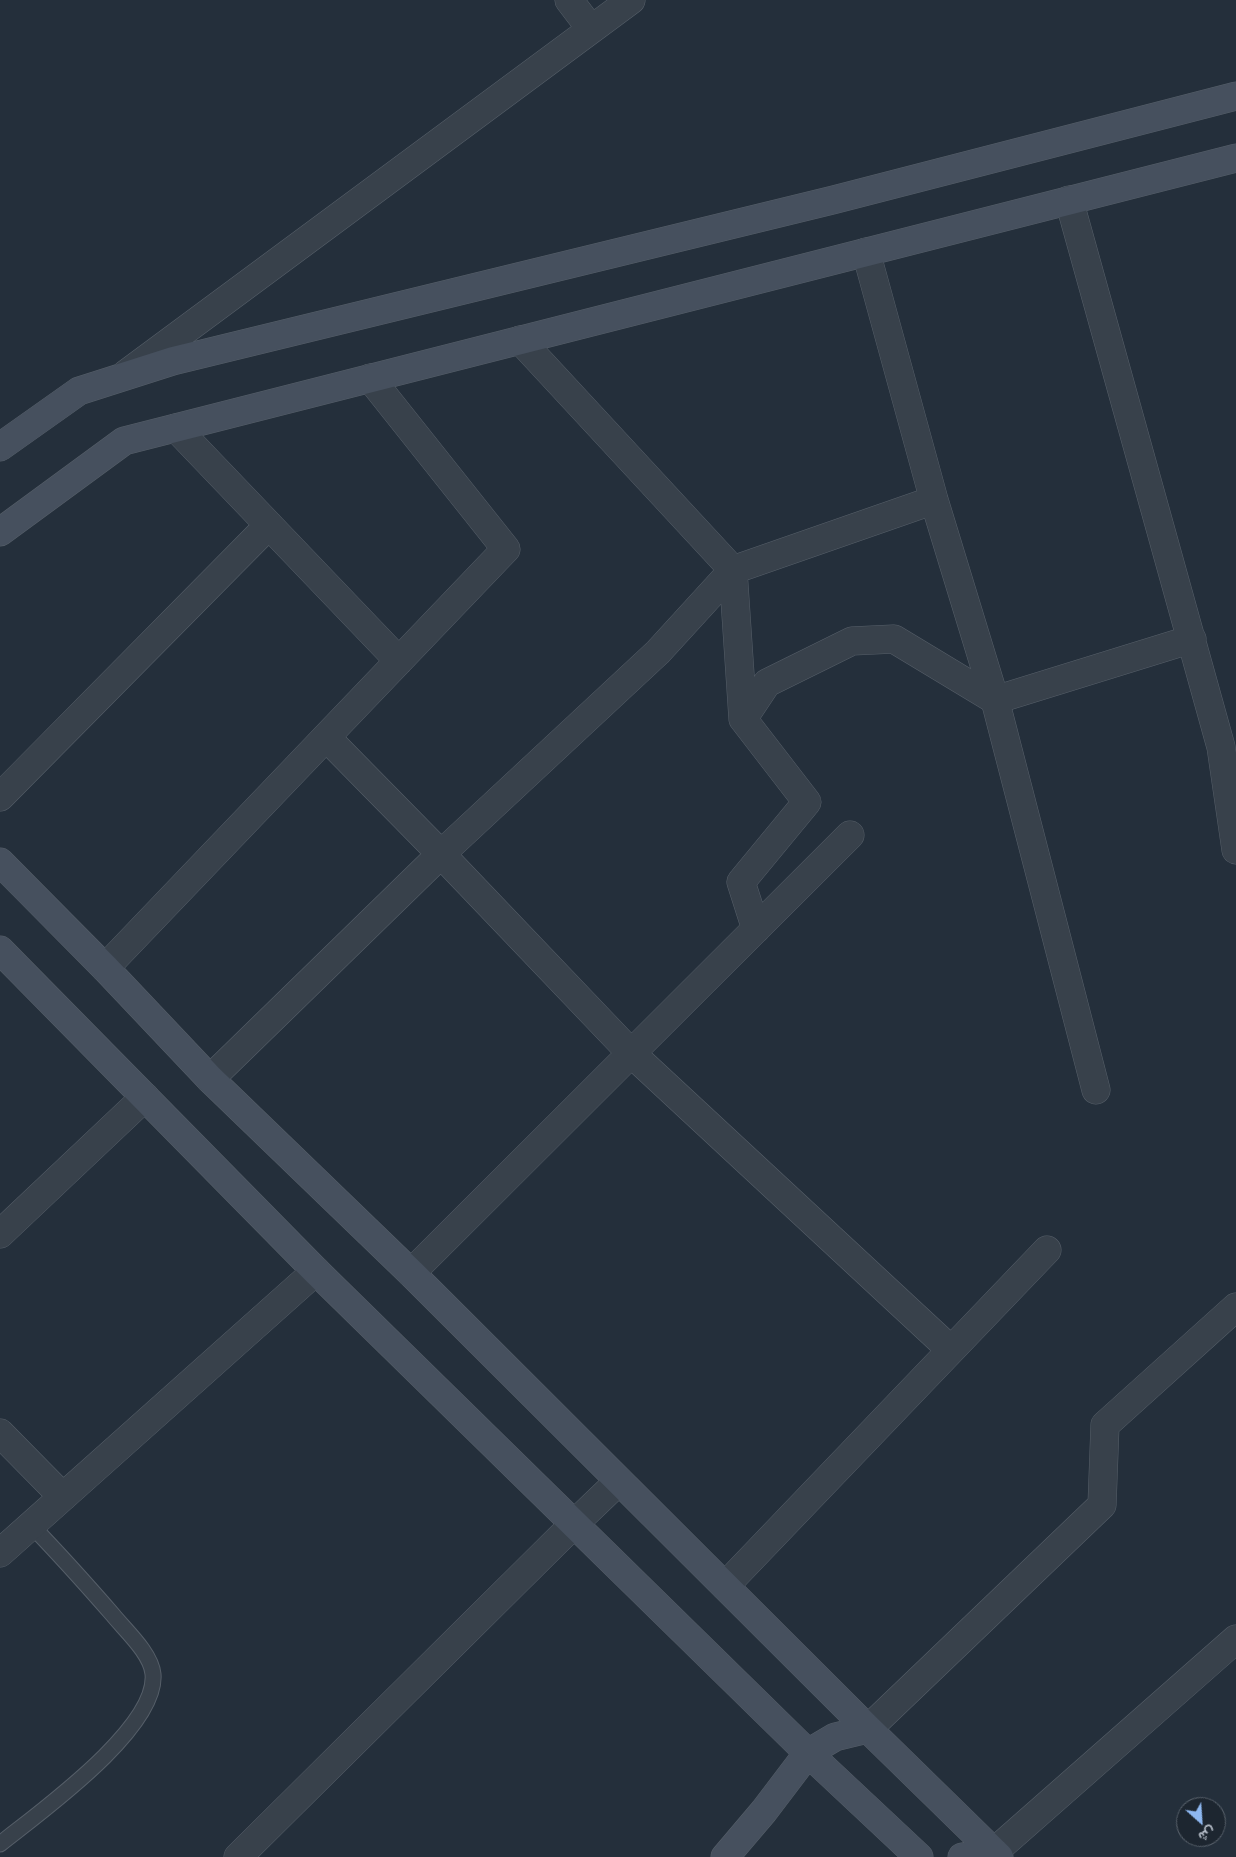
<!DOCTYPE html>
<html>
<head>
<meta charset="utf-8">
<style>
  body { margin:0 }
  #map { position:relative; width:1236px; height:1857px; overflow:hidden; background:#242f3b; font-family:"Open Sans",Vazirmatn,sans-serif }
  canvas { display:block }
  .north { position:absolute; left:1176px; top:1797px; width:50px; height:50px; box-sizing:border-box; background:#1d2630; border:1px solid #59626c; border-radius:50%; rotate:154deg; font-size:14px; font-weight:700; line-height:20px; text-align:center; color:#b4bcc7 }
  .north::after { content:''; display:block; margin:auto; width:18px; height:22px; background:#8eb8f1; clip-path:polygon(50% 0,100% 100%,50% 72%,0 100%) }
</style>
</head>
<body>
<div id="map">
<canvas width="1236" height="1857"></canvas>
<div class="north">ش</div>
</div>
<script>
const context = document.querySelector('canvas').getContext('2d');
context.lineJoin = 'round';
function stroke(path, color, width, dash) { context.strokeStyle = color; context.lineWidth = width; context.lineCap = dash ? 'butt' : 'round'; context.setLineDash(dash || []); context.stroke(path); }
const lane = new Path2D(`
  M0,1844C40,1812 158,1728 153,1674C151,1653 125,1630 113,1615C86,1584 59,1554 31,1525`);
const street = new Path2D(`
  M569,0L591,29
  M1069,200L1221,747L1236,850
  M866,252L934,500L995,700L1096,1090
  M520,340L733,570L743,719L807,802L741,882L756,929
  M126,374L631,0
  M176,428L399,661
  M743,719L767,683L852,641L894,639L995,700L1192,639
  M326,737L441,854L631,1053L951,1350
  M0,797L269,525
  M105,968L506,549L370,378
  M210,1079L441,854L658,652L733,570L934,500
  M0,1234L145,1097
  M411,1273L850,835
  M0,1433L63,1497
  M0,1553L316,1271
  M725,1586L1047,1250
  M868,1729L1102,1505L1105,1425L1236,1307
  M994,1852L1236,1639
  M238,1857L574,1524L619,1481`);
const secondary = new Path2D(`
  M0,447L79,391L173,361L833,200L1236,96
  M0,532L124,441L1236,158
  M0,862L105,968L210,1079L411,1273L868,1729L999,1857
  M0,950L316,1271L808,1753L764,1811L725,1857
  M868,1729L835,1737L808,1753L919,1857
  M962,1857L994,1852`);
stroke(lane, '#565f69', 17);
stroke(street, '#565f69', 29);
stroke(secondary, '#565f69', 29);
stroke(lane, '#38414b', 15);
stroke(street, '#38414b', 28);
stroke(secondary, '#46505e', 28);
</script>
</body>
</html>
